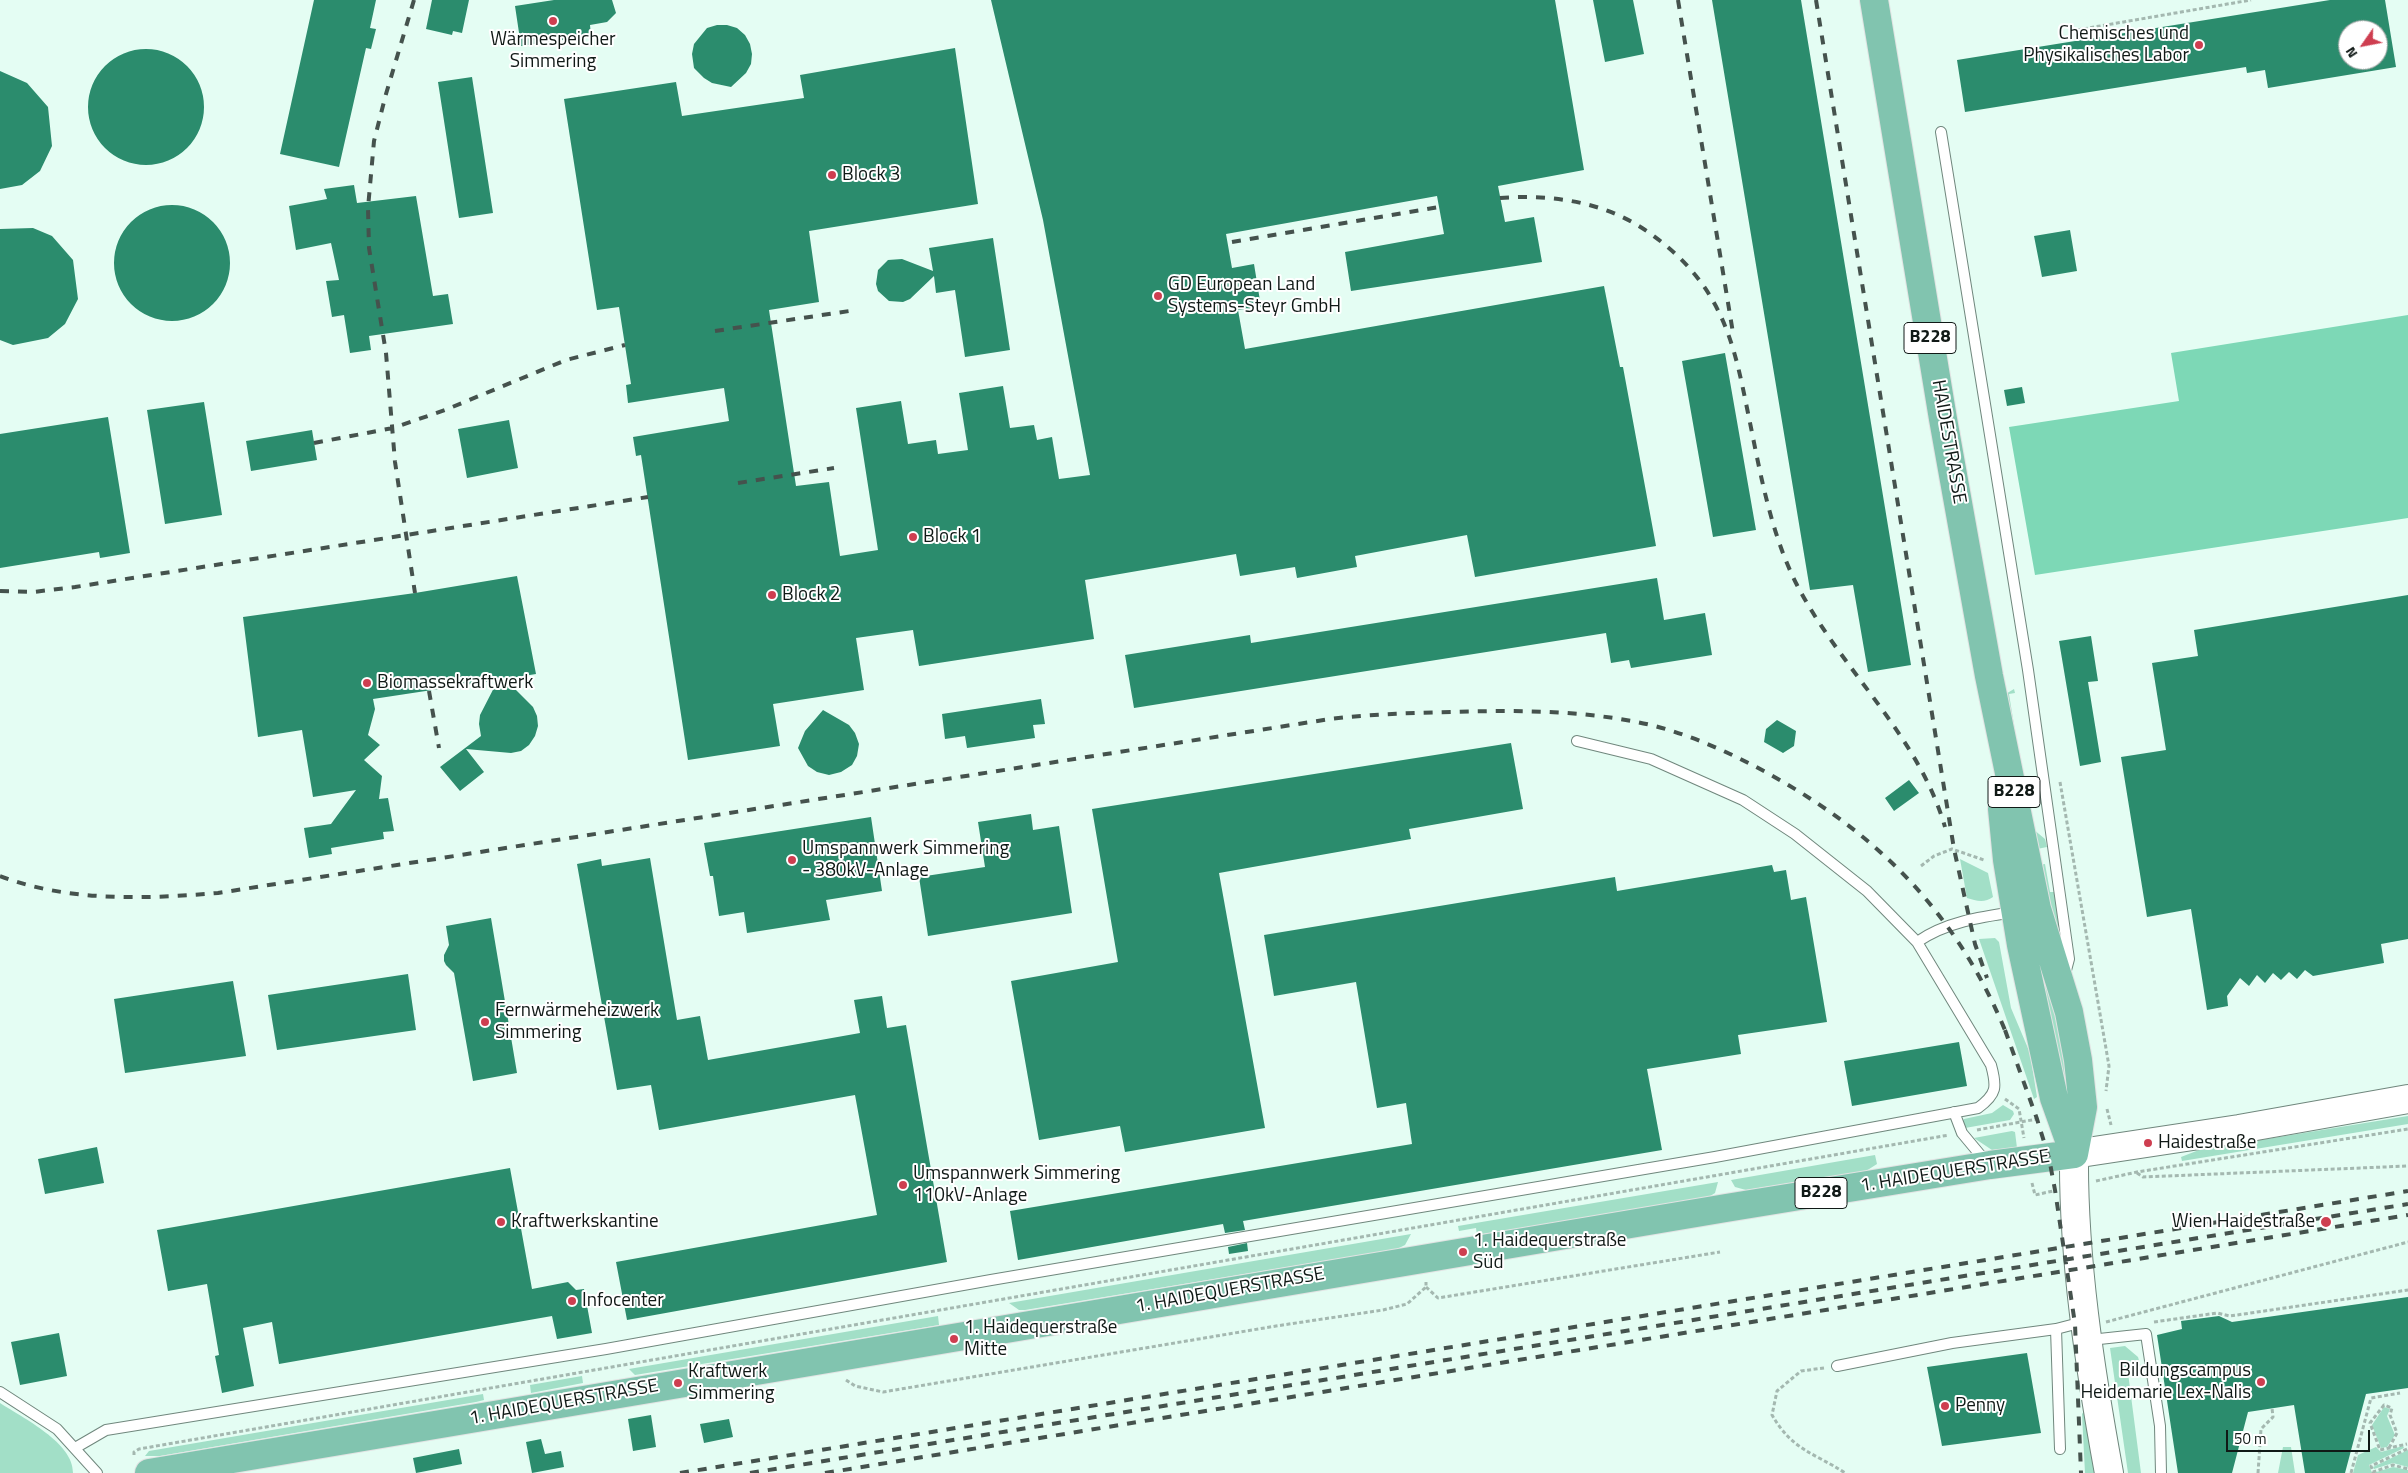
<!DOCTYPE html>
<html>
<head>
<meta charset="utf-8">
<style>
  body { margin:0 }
  #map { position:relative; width:2408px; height:1473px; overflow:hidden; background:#e4fdf3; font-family:"Titillium Web",sans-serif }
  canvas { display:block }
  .north { position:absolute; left:2338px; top:20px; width:50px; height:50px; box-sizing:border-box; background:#fff; border:1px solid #9fa3a2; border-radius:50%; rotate:237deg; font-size:14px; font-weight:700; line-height:20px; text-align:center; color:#101916 }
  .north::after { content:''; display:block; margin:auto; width:18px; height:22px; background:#ce3e50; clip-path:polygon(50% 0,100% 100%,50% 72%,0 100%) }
  .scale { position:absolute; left:2226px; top:1430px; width:144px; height:22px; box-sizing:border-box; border:2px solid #101916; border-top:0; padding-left:6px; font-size:15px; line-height:18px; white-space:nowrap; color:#101916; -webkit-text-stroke:4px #fff; paint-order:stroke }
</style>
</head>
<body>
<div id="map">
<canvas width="2408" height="1473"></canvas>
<div class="north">N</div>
<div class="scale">50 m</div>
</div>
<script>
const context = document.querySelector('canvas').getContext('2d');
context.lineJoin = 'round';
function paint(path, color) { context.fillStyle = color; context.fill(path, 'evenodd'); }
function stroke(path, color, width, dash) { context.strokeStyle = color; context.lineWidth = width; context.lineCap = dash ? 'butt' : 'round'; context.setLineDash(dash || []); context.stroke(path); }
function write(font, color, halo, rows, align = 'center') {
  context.font = font + ' "Titillium Web",sans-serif'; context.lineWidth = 4; context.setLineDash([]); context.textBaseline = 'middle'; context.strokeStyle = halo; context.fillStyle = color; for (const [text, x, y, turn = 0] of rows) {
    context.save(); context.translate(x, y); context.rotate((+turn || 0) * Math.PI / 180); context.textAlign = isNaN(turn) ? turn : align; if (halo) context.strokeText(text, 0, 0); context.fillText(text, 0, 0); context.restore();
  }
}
paint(new Path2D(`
  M2014,689L2015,693L2009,694L2023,781L2029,782L2038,802L2028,804L2033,829L2045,839L2047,847L2032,850L2004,695Z
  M1960,859L1988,873L1993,897C1985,903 1976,901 1967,898Z
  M2045,864L2050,892H2055L2063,939L2057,940L2037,865Z
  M1995,938L1999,942L2011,1008L2030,1053L2037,1097L2034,1099L1979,939Z
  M2047,979L2075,1100L2064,1102L2041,980Z
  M2003,1105L2013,1111L2014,1114L2010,1120L1965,1128L1962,1122L1964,1119L1992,1113Z
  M2408,1116V1124L2182,1161L2181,1157L2199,1150Z
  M2012,1131L2015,1132L2017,1148L1992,1150L1974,1138Z
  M1875,1155L1877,1164L1866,1171L1746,1190L1735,1187L1731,1180Z
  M1718,1182L1715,1193L1707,1198L1477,1235L1476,1228L1459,1231L1458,1226Z
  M1411,1234L1405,1245L1397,1249L1025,1310H1019L1009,1303Z
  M938,1316L939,1325L635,1375L629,1369Z
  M2125,1346L2138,1357L2142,1371L2128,1373L2141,1473H2128L2110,1348Z
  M582,1376L583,1383L531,1393L530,1385Z
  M483,1394L484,1400L476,1402L160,1456H145L149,1451Z
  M0,1403C23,1418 74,1443 73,1473H0Z
  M2384,1407L2390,1409L2387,1416L2395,1435L2387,1447L2381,1448L2372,1425Z
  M2085,1410L2098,1473H2085L2082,1414Z
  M2403,1446L2404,1448L2369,1465L2372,1473H2353L2358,1455L2376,1447L2381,1452Z
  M2283,1447H2291L2295,1473H2278Z
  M2408,1450V1467L2393,1463L2374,1469L2373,1467Z
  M2393,1467L2408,1470V1473H2373Z`), '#a2dfc7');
paint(new Path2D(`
  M2408,315V518L2035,575L2009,427L2179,401L2171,353Z`), '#7dd8b6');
paint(new Path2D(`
  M314,0H376L370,28L376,29L371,49L366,48L339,167L280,154Z
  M432,0H469L462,33L453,31L452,35L426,29Z
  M554,0H612L616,13L607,22L590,25L591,36L521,46L515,6Z
  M991,0H1555L1584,170L1498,186L1505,222L1534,217L1542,262L1351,291L1345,252L1444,234L1437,196L1226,234L1232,268L1254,264L1261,307L1238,310L1245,349L1604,286L1620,367H1623L1656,546L1475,577L1467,535L1355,556L1357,567L1297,578L1295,567L1240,576L1236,554L1085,580L1094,639L919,666L913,630L856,638L864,690L773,704L780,746L688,760L641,455L636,456L633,437L729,421L724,388L628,403L626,385L631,384L619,307L597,310L564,99L676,82L682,116L804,98L800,75L955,48L978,204L809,231L819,302L769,310L796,486L829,482L840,556L878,550L856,408L901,401L908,444L936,440L938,454L968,450L959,393L1003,386L1010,428L1034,425L1037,440L1052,437L1059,479L1090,475L1043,220Z
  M1593,0H1633L1644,54L1605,62Z
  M1712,0H1801L1911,665L1868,672L1853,585L1810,590Z
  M2330,0H2385L2396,67L2268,88L2265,70L2247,73L2246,67L1965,112L1957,60ZM2348,30H2378V60H2348Z
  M717,25H727L737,28L745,35L750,44L752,54L751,64L746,73L731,87L712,83L704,78L694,68L692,54L694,44L707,28Z
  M88 107a58 58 0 1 1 116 0a58 58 0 1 1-116 0Z
  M0,71L27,83L48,107L52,146L40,171L22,185L0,189Z
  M472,77L493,213L459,218L438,82Z
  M354,185L357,203L416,196L433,296L448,294L453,324L369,336L371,350L350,353L344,315L332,317L326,281L339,280L331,243L296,250L289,206L327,199L324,189Z
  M114 263a58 58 0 1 1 116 0a58 58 0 1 1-116 0Z
  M33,228L52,236L73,260L78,299L65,324L48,338L13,345L0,340V229Z
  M2070,230L2077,271L2042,277L2034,236Z
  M993,238L1010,350L965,357L955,290L936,293L934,276L910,299L903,302L889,301L878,291L876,284L878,270L888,260L902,259L933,271L929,248Z
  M1725,353L1756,530L1713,537L1682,361Z
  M2022,387L2025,403L2007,406L2004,390Z
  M204,402L222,515L165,524L147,410Z
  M108,417L130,553L100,558L99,552L0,568V434Z
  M509,420L518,468L467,478L458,429Z
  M312,430L317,460L251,471L246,441Z
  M517,576L536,674L505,679L533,707L537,716L538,726L535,736L529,745L521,751L511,753L466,749L484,772L460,791L440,767L481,736L479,724L480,715L498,680L373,699L375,709L368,735L380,745L364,760L382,776L379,799L388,798L394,831L383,832L384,839L331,848L332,854L309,858L304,828L331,824L356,790L313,797L302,730L258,737L243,617L415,593Z
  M1657,578L1664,620L1705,613L1712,655L1631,668L1629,660L1611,663L1606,633L1134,708L1125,655L1250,635L1251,643Z
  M2408,595V939L2381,944L2384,963L2313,976L2305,970L2297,979L2289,972L2281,980L2273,973L2265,983L2257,975L2249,986L2240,978L2227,996L2228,1006L2207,1010L2191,909L2147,917L2121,757L2166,750L2152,663L2198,656L2194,630Z
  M2091,636L2098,681L2088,682L2101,762L2080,766L2059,641Z
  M1041,699L1045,724L1033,725L1035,738L967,748L965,736L945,739L942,714Z
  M823,710L849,725L855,733L859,744L857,756L852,765L841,772L829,775L817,772L808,766L798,748L805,731Z
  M1777,720L1796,731L1794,746L1783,753L1764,742L1766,729Z
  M1511,743L1523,809L1409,829L1411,839L1219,873L1265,1128L1125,1152L1120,1126L1039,1140L1011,981L1118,962L1092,809Z
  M1909,780L1919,793L1894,811L1885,798Z
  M1031,814L1033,830L1059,826L1072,913L928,936L919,877L985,867L978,822Z
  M871,817L882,891L826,900L830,920L747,933L744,912L719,916L713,876H710L704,843Z
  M650,858L677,1020L700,1016L708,1060L860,1033L854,1000L882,996L887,1028L906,1025L947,1262L627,1320L616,1262L877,1215L855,1095L659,1130L651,1085L617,1090L577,864L601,859L602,866Z
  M1772,865L1774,872L1786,870L1791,900L1806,897L1827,1022L1738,1035L1741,1054L1647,1069L1662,1150L1243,1221L1245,1230L1225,1233L1223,1224L1018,1260L1010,1211L1412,1144L1406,1103L1377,1108L1356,982L1274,996L1264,935L1615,877L1617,891Z
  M491,918L517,1073L473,1081L454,973L446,965L444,961V955L449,945L446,926Z
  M408,974L416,1030L277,1050L268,995Z
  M233,981L246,1056L125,1073L114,999Z
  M1959,1042L1967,1086L1852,1106L1844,1061Z
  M97,1147L104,1183L45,1194L38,1159Z
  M510,1168L532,1289L568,1282L576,1290L584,1289L592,1333L557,1339L552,1316L279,1364L272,1322L243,1328L254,1386L222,1393L215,1356L219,1355L207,1284L168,1291L157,1230Z
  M1247,1243L1248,1251L1229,1254L1228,1247Z
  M2408,1297V1388L2366,1394L2345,1473H2305L2294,1405L2248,1412L2232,1473H2178L2157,1335L2182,1329L2181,1321L2219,1316L2232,1322Z
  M59,1333L67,1376L20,1385L11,1342Z
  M2027,1353L2041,1433L1942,1446L1927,1367Z
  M651,1415L656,1447L633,1451L628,1419Z
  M729,1419L733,1437L704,1443L700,1424Z
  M541,1439L545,1454L561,1451L564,1467L532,1473L526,1442Z
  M459,1449L462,1464L416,1473L413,1458Z`), '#2b8c6d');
const lane = new Path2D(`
  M1941,132L2028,670L2069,959L2065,974
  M1577,741L1651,759L1743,800L1795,834L1867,891L1917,942C1946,922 1980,917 2014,912
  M1954,1112L1962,1133L1987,1163
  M2056,1329L2083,1322
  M2090,1340L2146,1334L2160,1426L2161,1473
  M1837,1366L1952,1343L2056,1329L2060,1449
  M0,1392L57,1429L97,1473
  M75,1448L106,1430L606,1349L991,1280L1715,1157L1978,1108C1997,1094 1997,1087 1991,1065L1917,942`);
const secondary = new Path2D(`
  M2109,1473C2090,1370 2073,1258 2074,1154L2239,1129L2408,1099`);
const primary = new Path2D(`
  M1874,0L1943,419L1989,676L2037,909L2069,1012L2078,1060L2083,1107L2074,1154
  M2002,809L2007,860L2021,945L2054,1098L2074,1154
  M149,1473L1726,1208L1990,1165L2074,1154`);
stroke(lane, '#70877d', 12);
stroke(secondary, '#70877d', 30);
stroke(primary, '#e2e3e3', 30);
stroke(new Path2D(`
  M2071,31L2251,0
  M2060,782L2109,1066L2106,1091
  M1921,866L1934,856L1952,849L1984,860
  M2005,1099L2019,1109L2024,1138
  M2107,1109L2111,1125
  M1977,1130L2037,1119
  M2137,1173L2143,1177L2408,1166
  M2096,1181L2137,1172L2408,1129
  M2032,1183L2035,1195L2053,1191
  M1426,1287L1438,1298L1720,1252
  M2106,1322L2408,1242
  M2154,1322L2217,1313L2230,1316L2408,1290
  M1824,1368L1801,1371L1777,1391L1772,1415C1793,1451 1813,1452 1845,1473
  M846,1380L855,1386L883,1392L1276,1326L1383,1310L1407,1304L1426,1287V1282
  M2389,1448L2397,1433L2390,1415L2392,1408L2384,1405L2370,1423L2380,1450L2407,1444
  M2407,1449L2371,1466L2373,1472L2393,1465L2408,1469
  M134,1455V1452L139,1449L1949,1135
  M2258,1473L2261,1429L2273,1417L2272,1408
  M2351,1473L2371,1398L2400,1393`), '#a4b8b0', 3, [4, 2.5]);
stroke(lane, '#fff', 10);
stroke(secondary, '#fff', 28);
stroke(primary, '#81c4af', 28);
stroke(new Path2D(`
  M414,0L386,94L374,141L368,208L369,248L386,353L395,462L415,593
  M1678,0L1733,333
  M1816,0L1954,849L1975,944L1987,978
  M1500,198C1553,194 1607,202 1651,234C1676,252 1698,274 1713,301C1733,336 1740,374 1748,413C1760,471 1770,532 1797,585C1841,670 1918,734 1945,827
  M1232,242L1439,207
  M715,331L856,310
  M314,443L393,428L445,410L566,360L625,345
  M738,483L834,468
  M0,591L33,592L75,587L648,497
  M429,691L439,748
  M0,876C68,902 146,899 218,893L1330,719C1371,714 1411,713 1452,712C1519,710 1585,710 1651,725C1694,736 1733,754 1771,775C1882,837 1959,917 2007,1035
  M2005,1030L2037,1119L2049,1158L2055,1190L2075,1324L2081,1473
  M680,1473L2408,1191
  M750,1473L2408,1204
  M825,1473L2408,1215`), '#45524d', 4, [9, 9]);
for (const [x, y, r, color] of [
  [553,21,5,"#ce3e50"],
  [2199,45,5,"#ce3e50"],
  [832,175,5,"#ce3e50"],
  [1158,296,5,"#ce3e50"],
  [913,537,5,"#ce3e50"],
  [772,595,5,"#ce3e50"],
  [367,683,5,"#ce3e50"],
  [792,860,5,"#ce3e50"],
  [485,1022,5,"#ce3e50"],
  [2148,1143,5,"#ce3e50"],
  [903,1185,5,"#ce3e50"],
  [501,1222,5,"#ce3e50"],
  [2326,1222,6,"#ce3e50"],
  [1463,1252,5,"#ce3e50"],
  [572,1301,5,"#ce3e50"],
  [954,1339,5,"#ce3e50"],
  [2261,1382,5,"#ce3e50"],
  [678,1383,5,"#ce3e50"],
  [1945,1406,5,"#ce3e50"]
]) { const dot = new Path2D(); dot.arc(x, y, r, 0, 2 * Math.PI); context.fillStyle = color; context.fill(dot); stroke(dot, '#fff', 2); }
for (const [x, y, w] of [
  [1930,338,52],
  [2014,792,52],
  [1821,1193,52]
]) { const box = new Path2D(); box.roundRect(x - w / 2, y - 15.5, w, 31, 4); context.fillStyle = '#fff'; context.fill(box); stroke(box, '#101916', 1); }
write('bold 18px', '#101916', null, [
  ["B228",1930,338],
  ["B228",2014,792],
  ["B228",1821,1193]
]);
write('19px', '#101916', '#fff', [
  ["Chemisches und",2189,34,"right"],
  ["Physikalisches Labor",2189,56,"right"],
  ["Wärmespeicher",553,40,"center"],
  ["Simmering",553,62,"center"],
  ["Block 3",842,175],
  ["GD European Land",1168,285],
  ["Systems-Steyr GmbH",1168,307],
  ["Block 1",923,537],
  ["Block 2",782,595],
  ["Biomassekraftwerk",377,683],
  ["Umspannwerk Simmering",802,849],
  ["- 380kV-Anlage",802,871],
  ["Fernwärmeheizwerk",495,1011],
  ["Simmering",495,1033],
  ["Haidestraße",2158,1143],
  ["Umspannwerk Simmering",913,1174],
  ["110kV-Anlage",913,1196],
  ["Kraftwerkskantine",511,1222],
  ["Wien Haidestraße",2315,1222,"right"],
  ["1. Haidequerstraße",1473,1241],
  ["Süd",1473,1263],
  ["Infocenter",582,1301],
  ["1. Haidequerstraße",964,1328],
  ["Mitte",964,1350],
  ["Bildungscampus",2251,1371,"right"],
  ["Heidemarie Lex-Nalis",2251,1393,"right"],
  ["Kraftwerk",688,1372],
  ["Simmering",688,1394],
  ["Penny",1955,1406]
], 'left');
write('19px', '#101916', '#fff', [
  ["HAIDESTRASSE",1948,442,80],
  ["1. HAIDEQUERSTRASSE",1955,1172,-9],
  ["1. HAIDEQUERSTRASSE",1230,1291,-10],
  ["1. HAIDEQUERSTRASSE",564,1403,-10]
]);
</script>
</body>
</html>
